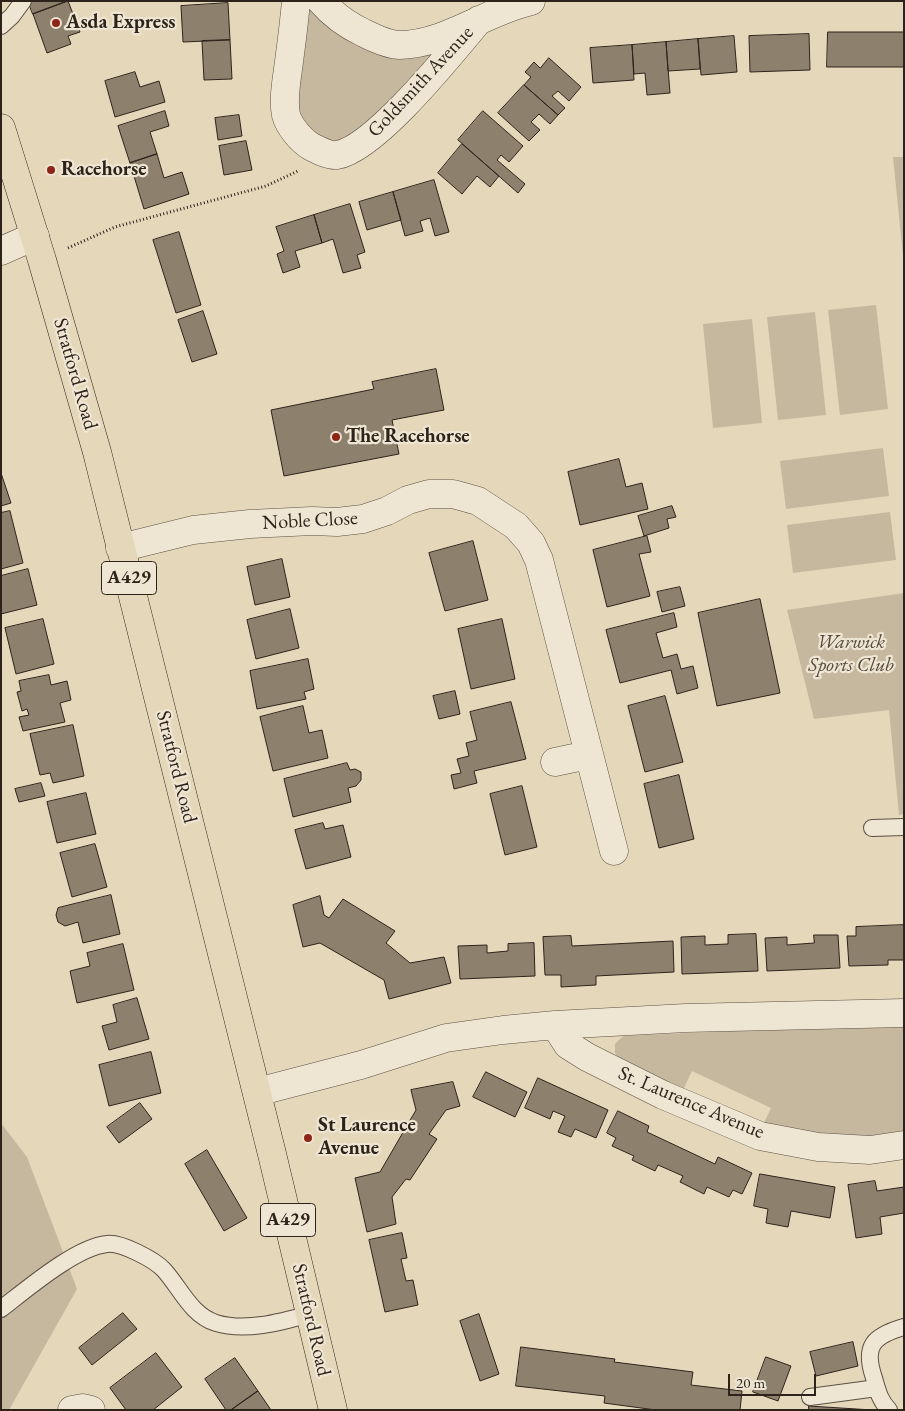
<!DOCTYPE html>
<html>
<head>
<meta charset="utf-8">
<style>
  body { margin:0 }
  #map { position:relative; width:905px; height:1411px; overflow:hidden; background:#e5d7ba; font-family:"EB Garamond",serif }
  canvas { display:block }
  .frame { position:absolute; inset:0; border:2px solid #2e231b; pointer-events:none }
  .scale { position:absolute; left:728px; top:1374px; width:88px; height:22px; box-sizing:border-box; border:2px solid #2e231b; border-top:0; padding-left:6px; font-size:15px; line-height:18px; white-space:nowrap; color:#2e231b; -webkit-text-stroke:4px #eee5d2; paint-order:stroke }
</style>
</head>
<body>
<div id="map">
<canvas width="905" height="1411"></canvas>
<div class="frame"></div>
<div class="scale">20 m</div>
</div>
<script>
const context = document.querySelector('canvas').getContext('2d');
context.lineJoin = 'round';
function paint(path, color) { context.fillStyle = color; context.fill(path, 'evenodd'); }
function stroke(path, color, width, dash) { context.strokeStyle = color; context.lineWidth = width; context.lineCap = dash ? 'butt' : 'round'; context.setLineDash(dash || []); context.stroke(path); }
function write(font, color, halo, rows, align = 'center') {
  context.font = font + ' "EB Garamond",serif'; context.lineWidth = 4.5; context.setLineDash([]); context.textBaseline = 'middle'; context.strokeStyle = halo; context.fillStyle = color; for (const [text, x, y, turn = 0] of rows) {
    context.save(); context.translate(x, y); context.rotate((+turn || 0) * Math.PI / 180); context.textAlign = isNaN(turn) ? turn : align; if (halo) context.strokeText(text, 0, 0); context.fillText(text, 0, 0); context.restore();
  }
}
paint(new Path2D(`
  M311,9L348,40L381,53L440,52L359,133L349,139L329,142L301,126L293,85L304,16Z
  M893,157H904V266Z
  M876,305L888,409L840,415L828,310Z
  M815,312L826,415L778,420L767,317Z
  M752,319L762,423L713,428L703,324Z
  M883,448L889,496L786,509L780,461Z
  M890,512L896,560L793,573L787,525Z
  M904,593V814L899,815L889,710L814,719L787,610Z
  M878,1024H904V1138L871,1143L762,1127L771,1108L692,1071L683,1090L622,1062L615,1053V1044L623,1036Z
  M1,1123L27,1157L77,1289L9,1410H1Z`), '#c6b89f');
const building = new Path2D(`
  M28,1H68L33,14Z
  M68,1L80,32L68,36L71,44L47,53L33,14Z
  M228,3L230,40L183,42L181,6Z
  M828,32H904V67H827Z
  M809,34L810,70L750,72L749,36Z
  M734,36L737,72L701,75L698,39Z
  M698,39L700,69L668,71L666,42Z
  M230,40L232,79L204,80L202,41Z
  M666,42L670,93L647,95L645,73L634,74L632,45Z
  M632,45L634,80L593,83L590,48Z
  M549,58L581,87L569,101L558,91L552,96L565,108L558,115L524,85L531,77L525,72L534,62L540,68Z
  M135,72L140,87L159,81L165,102L115,117L105,81Z
  M524,85L558,115L550,124L539,114L531,122L540,130L529,141L498,113Z
  M165,111L169,126L150,132L157,154L130,163L118,126Z
  M483,111L523,146L509,162L501,155L497,160L525,184L518,193L458,140Z
  M239,115L242,136L218,140L215,118Z
  M246,141L252,170L224,175L219,146Z
  M462,144L499,176L490,187L477,176L462,194L438,173Z
  M157,154L164,178L182,172L189,194L144,209L130,163Z
  M434,180L449,232L435,236L430,218L420,221L423,231L405,236L393,192Z
  M393,192L401,220L367,230L359,202Z
  M350,204L365,252L357,255L361,268L343,273L333,239L322,243L314,215Z
  M314,215L322,243L295,251L300,267L283,273L277,254L284,251L276,227Z
  M179,232L201,305L176,313L153,240Z
  M203,311L217,354L192,362L178,320Z
  M436,369L444,410L392,420L399,454L284,476L271,410L374,389L372,382Z
  M619,459L626,487L642,483L648,509L580,525L568,472Z
  M1,473L11,503L1,506Z
  M672,506L676,517L667,519L669,528L644,536L638,516Z
  M10,511L23,563L1,569V513Z
  M647,536L651,552L639,554L650,596L607,607L593,550Z
  M473,541L488,600L445,611L429,553Z
  M282,559L290,597L255,605L247,567Z
  M28,569L37,605L1,614V576Z
  M680,587L685,606L662,612L657,592Z
  M760,599L780,693L717,706L698,613Z
  M290,609L299,648L256,659L247,620Z
  M674,613L677,627L656,633L663,658L677,654L681,669L693,666L698,688L677,694L671,670L620,683L606,630Z
  M43,619L54,664L16,674L5,628Z
  M502,619L515,679L471,689L458,629Z
  M308,659L314,689L304,692L306,699L257,709L250,671Z
  M49,675L51,685L67,681L71,700L60,703L65,722L23,731L19,717L29,715L27,709L22,711L17,692L21,691L19,681Z
  M455,691L460,714L439,719L433,696Z
  M665,696L683,762L645,772L628,706Z
  M511,702L526,759L474,771L477,783L454,789L451,775L461,773L457,759L469,756L466,743L477,740L470,712Z
  M303,706L309,733L322,730L328,758L273,771L260,717Z
  M73,725L84,776L53,783L50,773L40,775L30,734Z
  M347,763L350,770L355,769L361,772V780L356,786L348,788L351,802L293,817L284,779Z
  M679,775L694,839L659,848L644,784Z
  M41,783L45,796L19,802L15,789Z
  M522,786L537,847L505,855L490,794Z
  M86,793L96,834L57,843L47,802Z
  M323,823L325,829L343,825L351,857L306,869L295,830Z
  M95,844L107,887L72,897L60,853Z
  M111,895L120,934L83,943L78,922L65,926L58,922L56,915L58,908Z
  M320,896L324,915L329,918L343,899L395,931L386,943L410,963L444,957L451,983L389,999L384,980L320,943L303,947L293,905Z
  M904,925V960H888V965L849,966L847,936H856V927Z
  M756,934L758,971L682,974L681,937L705,936V945L728,944V935Z
  M814,935H838L840,968L767,971L765,938L787,937V945L814,943Z
  M571,936L572,946L673,941L674,972L596,976V985L561,987V975H545L543,937Z
  M534,943L535,976L460,979L458,946L487,945V953L508,951V944Z
  M123,944L134,990L77,1003L70,971L90,966L87,953Z
  M137,998L149,1039L109,1050L102,1026L117,1022L113,1005Z
  M151,1052L161,1093L109,1106L99,1065Z
  M486,1072L527,1092L515,1117L473,1097Z
  M538,1078L608,1110L596,1138L575,1129L571,1137L558,1132L565,1116L553,1111L550,1119L525,1108Z
  M453,1082L460,1106L446,1110L429,1134L437,1139L410,1180L406,1179L392,1197L396,1224L367,1232L355,1178L380,1172L416,1110L411,1090Z
  M140,1103L152,1119L119,1143L107,1127Z
  M618,1111L649,1126L647,1132L715,1164L718,1157L752,1173L742,1194L733,1190L729,1197L707,1187L704,1194L680,1182L683,1176L658,1165L655,1171L632,1160L634,1156L612,1146L616,1138L607,1133Z
  M207,1150L247,1218L224,1231L185,1164Z
  M760,1174L835,1187L830,1218L791,1211L788,1227L766,1223L768,1209L754,1206Z
  M875,1181L877,1191L904,1187V1213L880,1217L882,1234L856,1238L848,1185Z
  M402,1233L407,1258L401,1259L406,1281L413,1280L418,1305L385,1312L369,1240Z
  M123,1313L137,1329L92,1365L79,1348Z
  M479,1314L499,1374L480,1381L460,1321Z
  M853,1342L858,1366L816,1376L810,1352Z
  M521,1347L615,1359L614,1362L693,1372L691,1385L742,1391L740,1410H656L604,1403L605,1396L516,1386Z
  M156,1353L182,1387L153,1410H126L110,1388Z
  M766,1357L791,1366L778,1401L753,1392Z
  M235,1358L258,1391L231,1410H226L205,1379Z
  M258,1391L271,1410H231Z
  M809,1406L872,1410H809Z`);
paint(building, '#8d816e');
stroke(building, '#2e231b', 1);
const lane = new Path2D(`
  M1,26L12,16L23,1
  M872,828L904,827
  M1,1309C27,1289 76,1247 107,1244C121,1242 155,1260 164,1270C181,1289 191,1315 216,1323C246,1332 281,1322 310,1314
  M810,1397L877,1388
  M889,1410C879,1399 878,1391 874,1378C863,1346 873,1336 904,1327`);
const street = new Path2D(`
  M296,1C294,24 291,47 288,69C286,84 283,100 286,115C289,126 301,141 312,147C318,150 329,156 337,155C375,149 452,52 479,20
  M321,1C333,15 347,25 364,33C374,38 389,45 400,45C447,44 486,11 531,1
  M1,251L35,236
  M120,548L193,530L250,524L312,521L337,522L363,519L387,511L408,500L429,494H453L478,501L516,526L531,543L539,560L614,851
  M555,762L588,755
  M555,1025L568,1045L587,1057L663,1095L760,1136L818,1147L870,1150L904,1145
  M257,1092L361,1065L446,1038L503,1030L555,1025L686,1018L904,1013
  M72,1410L83,1408L91,1410`);
const primary = new Path2D(`
  M1,128L42,260L97,452L272,1154L333,1410`);
stroke(lane, '#5c5043', 18);
stroke(street, '#5c5043', 29);
stroke(primary, '#2e231b', 29);
stroke(new Path2D(`
  M68,248L115,227L266,186L298,171`), '#2e231b', 3, [1, 2.5]);
stroke(lane, '#eee5d2', 16);
stroke(street, '#eee5d2', 28);
stroke(primary, '#e5d7ba', 28);
for (const [x, y, r, color] of [
  [56,23,5,"#8f2418"],
  [51,170,5,"#8f2418"],
  [336,437,5,"#8f2418"],
  [308,1138,5,"#8f2418"]
]) { const dot = new Path2D(); dot.arc(x, y, r, 0, 2 * Math.PI); context.fillStyle = color; context.fill(dot); stroke(dot, '#eee5d2', 2); }
for (const [x, y, w] of [
  [129,578,55],
  [288,1220,55]
]) { const box = new Path2D(); box.roundRect(x - w / 2, y - 16.5, w, 33, 4); context.fillStyle = '#eee5d2'; context.fill(box); stroke(box, '#2e231b', 1); }
write('bold 19px', '#2e231b', null, [
  ["A429",129,578],
  ["A429",288,1220]
]);
write('bold 20px', '#2e231b', '#eee5d2', [
  ["Asda Express",66,23],
  ["Racehorse",61,170],
  ["The Racehorse",346,437],
  ["St Laurence",318,1126],
  ["Avenue",318,1149]
], 'left');
write('20px', '#2e231b', '#eee5d2', [
  ["Goldsmith Avenue",421,82,-47],
  ["Stratford Road",75,374,74],
  ["Noble Close",310,521,-3],
  ["Stratford Road",176,767,76],
  ["St. Laurence Avenue",691,1103,23],
  ["Stratford Road",311,1320,77]
]);
write('italic 20px', '#54483c', '#eee5d2', [
  ["Warwick",851,643],
  ["Sports Club",851,666]
]);
</script>
</body>
</html>
